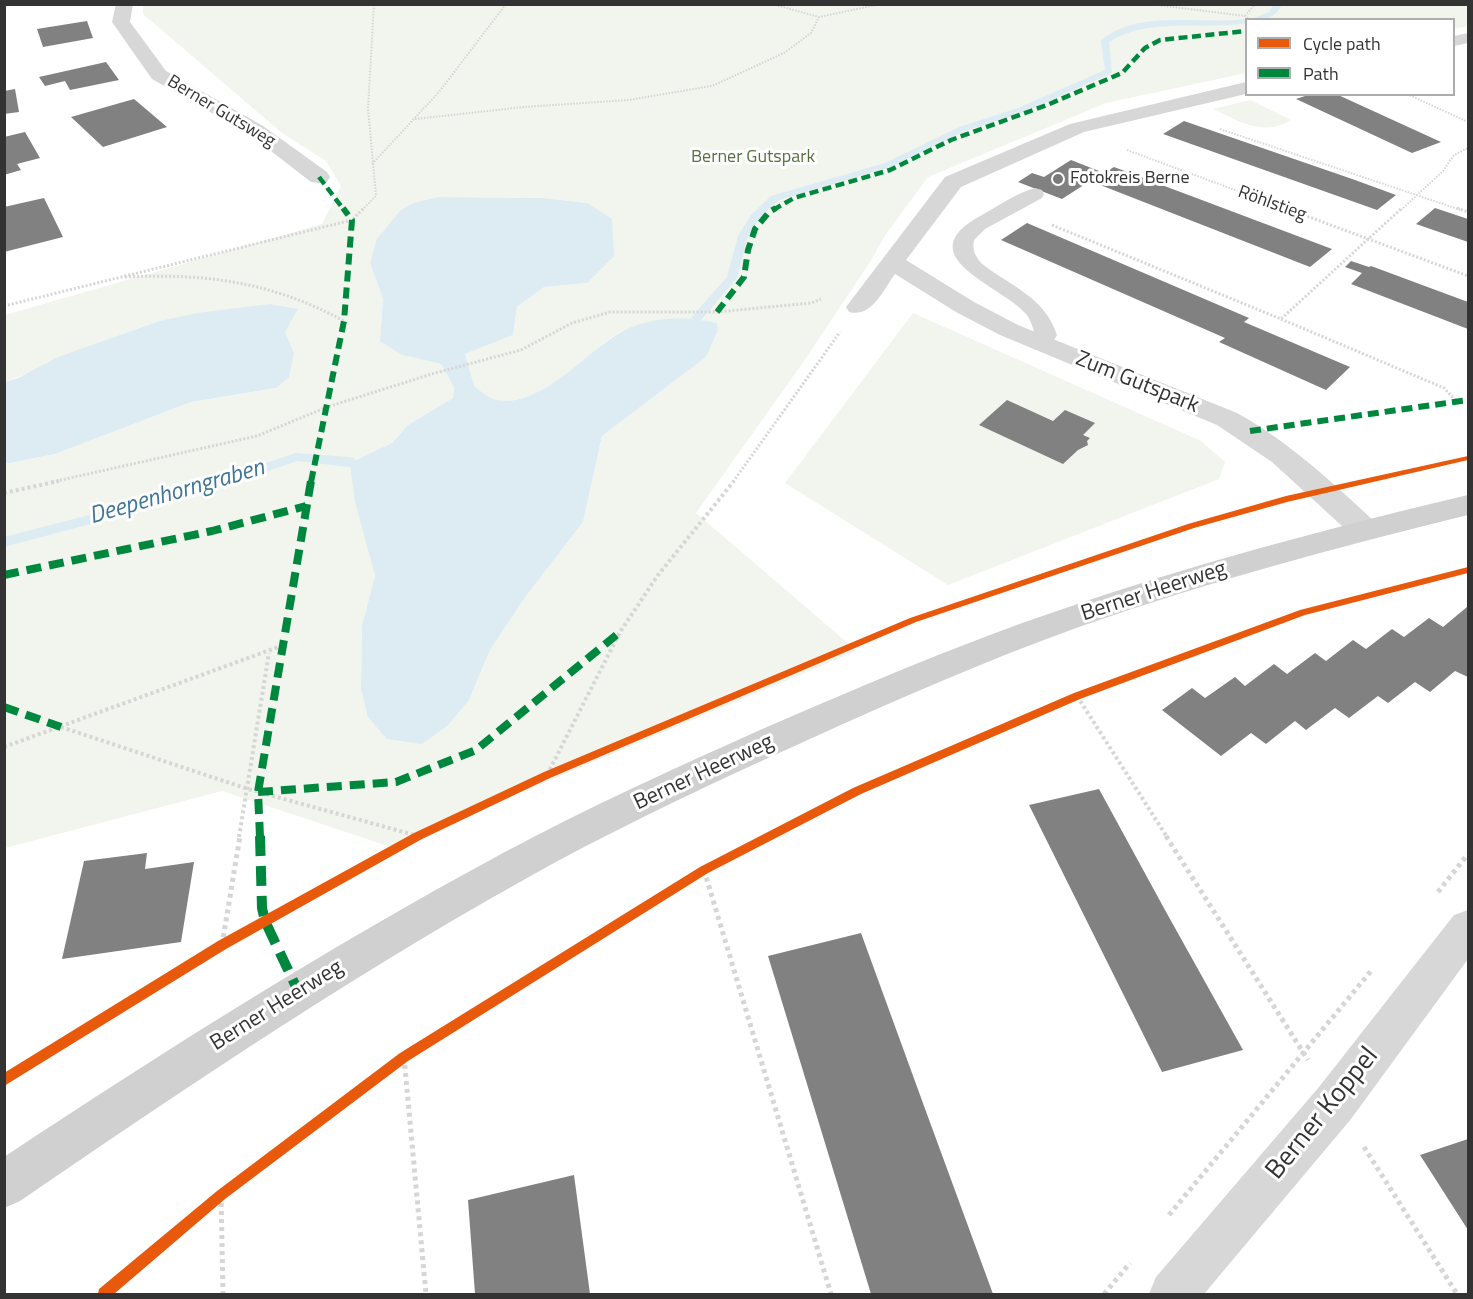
<!DOCTYPE html>
<html>
<head>
<meta charset="utf-8">
<style>
  body { margin:0 }
  #map { position:relative; width:1473px; height:1299px; overflow:hidden; background:#fff; font-family:"Titillium Web",sans-serif }
  canvas { display:block }
  .frame { position:absolute; inset:0; border:6px solid #333; pointer-events:none }
  .legend { position:absolute; left:1245px; top:18px; width:210px; height:78px; box-sizing:border-box; background:#fff; border:2px solid #adadad; margin:0; padding:8px 10px; list-style:none; font-size:18px; color:#333 }
  .legend li { display:flex; align-items:center; gap:12px; height:30px }
  .legend b { width:30px; border:2px solid #adadad }
</style>
</head>
<body>
<div id="map">
<canvas width="1473" height="1299"></canvas>
<div class="frame"></div>
<ul class="legend">
<li><b style="height:8px;background:#e8590c"></b>Cycle path</li>
<li><b style="height:8px;background:#00873e"></b>Path</li>
</ul>
</div>
<script>
const context = document.querySelector('canvas').getContext('2d');
context.lineJoin = 'round';
function paint(path, color) { context.fillStyle = color; context.fill(path, 'evenodd'); }
function stroke(path, color, width, dash) { context.strokeStyle = color; context.lineWidth = width; context.lineCap = dash ? 'butt' : 'round'; context.setLineDash(dash || []); context.stroke(path); }
function write(font, color, halo, rows, align = 'center') {
  context.font = font + ' "Titillium Web",sans-serif'; context.lineWidth = 6; context.setLineDash([]); context.textBaseline = 'middle'; context.strokeStyle = halo; context.fillStyle = color; for (const [text, x, y, turn = 0] of rows) {
    context.save(); context.translate(x, y); context.rotate((+turn || 0) * Math.PI / 180); context.textAlign = isNaN(turn) ? turn : align; if (halo) context.strokeText(text, 0, 0); context.fillText(text, 0, 0); context.restore();
  }
}
paint(new Path2D(`
  M143,5H1468V26L1454,29V20H1246V73L1106,103L928,177L886,234L870,262L804,361L696,513L857,651L391,847L222,791L5,848V464L55,454L191,402L276,388L294,353L285,332L297,309L270,304L160,321L5,382V315L322,224L341,186L326,161L282,133L143,14ZM463,197L543,198L587,203V283L544,287L517,307L513,335L465,354L474,387C480,391 490,399 497,400C526,405 559,381 580,364C595,352 608,336 627,329C656,317 687,316 717,323L718,330L706,357L602,436L583,522L526,596L490,650L469,700L361,689L362,626L375,575L351,463L392,443L408,425L453,398L454,387L441,364L402,355L380,340L383,299L370,263Z
  M1250,100L1291,120C1264,137 1238,121 1213,109Z
  M913,313L1201,441L1225,462L1219,479L948,585L785,483Z`), '#f1f5ed');
paint(new Path2D(`
  M439,197L543,198L587,203L612,219L614,256L587,283L544,287L517,307L513,335L465,354L474,386C480,391 490,399 497,400C543,408 587,350 623,331C651,316 688,316 717,323L718,330L706,357L602,436L583,522L526,596L490,650L469,700L447,726L422,744L387,739L368,717L361,689L362,626L375,575L355,502L350,463L392,443L408,425L453,398L454,387L441,364L402,355L380,341L383,299L370,263L377,239L401,210L414,203Z
  M270,304L298,309L285,332L294,353L289,377L276,388L191,402L55,454L5,464V382L18,378L58,357L160,321L197,313Z`), '#ddebf3');
paint(new Path2D(`
  M1274,4H1282C1275,19 1265,20 1250,20L1269,12Z
  M1246,19L1249,20H1246V23C1201,31 1150,16 1109,42L1112,73L1024,112L965,131L891,167L779,200L759,219L748,236L737,278L701,320L697,321L691,318L727,277L738,236L751,215L771,196L885,163L959,127L1018,108L1105,70L1101,41C1135,9 1202,25 1246,19Z
  M296,453L349,457L354,458L356,463L350,467L297,461L195,496L4,547V537L186,490Z`), '#ddebf3');
paint(new Path2D(`
  M87,21L93,38L43,47L37,29Z
  M106,62L119,80L70,90L65,81L45,86L39,77Z
  M15,89L19,112L4,114V91Z
  M1311,94H1336L1441,142L1412,153L1296,99Z
  M134,99L167,127L103,147L71,117Z
  M1184,121L1355,180L1396,195L1377,210L1163,134Z
  M25,132L40,158L17,164L21,170L4,175V137Z
  M1071,160L1104,173L1114,167L1332,249L1310,267L1090,181L1062,199L1018,182L1032,173L1044,177Z
  M44,198L63,237L4,252V207Z
  M1435,208L1468,219V242L1416,224Z
  M1027,223L1249,318L1244,322L1350,367L1326,390L1219,342L1225,338L1001,240Z
  M1351,261L1369,267L1371,266L1468,302V329L1351,284L1362,273L1345,267Z
  M1007,400L1053,421L1065,410L1095,423L1083,435L1090,438L1087,441L1088,445L1078,450L1063,464L979,425Z
  M1467,607L1468,677L1455,671L1430,692L1415,682L1388,703L1378,696L1349,718L1335,708L1306,730L1295,721L1266,744L1251,733L1221,756L1162,710L1192,688L1205,698L1235,677L1245,686L1274,664L1287,674L1315,653L1326,661L1353,640L1366,649L1392,629L1404,637L1429,618L1443,627Z
  M1099,789L1165,910L1243,1050L1162,1072L1029,805Z
  M147,853L145,869L194,862L181,942L62,959L84,861Z
  M861,933L924,1106L993,1294H871L768,956Z
  M1468,1139V1230L1420,1155Z
  M574,1175L590,1294H475L468,1200Z`), '#818181');
stroke(new Path2D(`
  M772,4L819,17L881,4
  M1149,4L1245,16L1250,20
  M1245,16L1255,4
  M1407,94L1468,122
  M415,119L524,107L628,100L712,86L784,53L811,33L819,17
  M1220,129L1461,210
  M1127,150L1289,210
  M372,164L439,92L506,4
  M362,210L376,196L368,108L374,4
  M1401,210L1443,171L1454,155L1468,148`), '#d6d6d6', 2, [1.5, 1.5]);
stroke(new Path2D(`
  M1285,208L1468,276
  M1457,208L1468,212
  M1052,225L1281,319L1402,208
  M125,277C206,273 272,282 344,321
  M4,306L352,220L364,208
  M1281,319L1444,388L1456,401
  M52,482L257,436L327,407L435,373L521,350L572,323L610,312H717L811,303L821,299
  M733,482L840,332`), '#d6d6d6', 3, [2, 2]);
stroke(new Path2D(`
  M4,493L59,481
  M1077,696L1167,837
  M61,727L248,789L418,836
  M4,747L281,646
  M547,775L620,632L658,575L734,481
  M239,837L269,653`), '#d6d6d6', 4, [3, 3]);
stroke(new Path2D(`
  M1166,836L1308,1060
  M704,870L831,1294
  M1438,892L1468,854
  M222,945L240,836
  M404,1057L426,1294
  M1364,1147L1457,1294
  M221,1195L223,1294
  M1169,1215L1371,971
  M1104,1294L1130,1263`), '#d6d6d6', 5, [4, 4]);
paint(new Path2D(`
  M1035,188L1042,190L1044,194L1042,198L985,229L974,240C972,251 975,255 981,263C1010,286 1045,297 1057,335L1049,349L1041,351L1033,349L1030,344L1035,335C1033,328 1031,320 1026,314C1001,285 905,256 982,215C998,206 1017,193 1035,188Z`), '#d7d7d7');
paint(new Path2D(`
  M116,4H133L130,22L166,71L263,126L327,172L330,177L327,182L319,183L311,182L249,134L152,79L112,22Z
  M1468,33V43L1454,46V36Z
  M1246,82V94L1084,132L961,187L906,260L974,302L1018,325L1237,413C1289,442 1331,481 1375,522L1379,529L1375,536L1364,539L1353,536L1272,462L1217,425L1000,335L956,312L895,274C883,290 872,318 849,312L846,307L945,177L1070,124Z
  M1468,910V959L1351,1119L1204,1294H1149L1156,1277L1319,1087L1454,915Z`), '#d7d7d7');
paint(new Path2D(`
  M1468,495V515C1337,547 1207,582 1079,627C987,660 898,699 810,739C723,778 638,818 554,863C369,964 194,1082 20,1201L4,1208V1157C167,1049 332,945 503,853C587,808 673,769 760,730C857,688 954,646 1054,612C1189,565 1329,528 1468,495Z`), '#d0d0d0');
stroke(new Path2D(`
  M319,177L344,210
  M773,210L794,198L890,170L951,140L1047,105L1122,73L1145,48L1160,40L1246,31`), '#00873e', 4.5, [9, 4.5]);
stroke(new Path2D(`
  M717,312L744,277L748,250L755,229L769,212L776,208
  M1250,431L1468,400
  M311,482L344,321L352,220L343,208`), '#00873e', 6, [11, 6]);
stroke(new Path2D(`
  M4,575L212,531L306,506
  M4,707L61,727
  M258,792L396,782L476,750L620,632
  M260,837L258,792L311,481`), '#00873e', 8, [15, 8]);
stroke(new Path2D(`
  M260,836L262,908L265,921L298,991`), '#00873e', 10, [20, 10]);
paint(new Path2D(`
  M1468,456V460L1287,502L1194,528L916,622L550,778L422,839L226,949L4,1086V1073L218,941L414,833L544,772L910,618L1188,524L1286,496Z
  M1468,567V573L1305,615L1080,699L861,794L708,873L408,1061L225,1199L114,1294H98L99,1289L217,1191L400,1053L700,867L853,788L1074,693L1300,610Z`), '#e8590c');
for (const [x, y, r, color] of [
  [1058,179,6,"#7a7a7a"]
]) { const dot = new Path2D(); dot.arc(x, y, r, 0, 2 * Math.PI); context.fillStyle = color; context.fill(dot); stroke(dot, '#fff', 2); }
write('18px', '#333', '#fff', [
  ["Berner Gutsweg",221,112,31],
  ["Röhlstieg",1272,204,20]
]);
write('18px', '#56703f', '#fff', [
  ["Berner Gutspark",753,158]
]);
write('18px', '#333', '#fff', [
  ["Fotokreis Berne",1070,179]
], 'left');
write('22px', '#333', '#fff', [
  ["Zum Gutspark",1137,383,22],
  ["Berner Heerweg",1154,592,-18],
  ["Berner Heerweg",704,773,-25],
  ["Berner Heerweg",277,1006,-32]
]);
write('italic 24px', '#3f7597', '#fff', [
  ["Deepenhorngraben",177,493,-16]
]);
write('27px', '#333', '#fff', [
  ["Berner Koppel",1323,1114,-51]
]);
</script>
</body>
</html>
